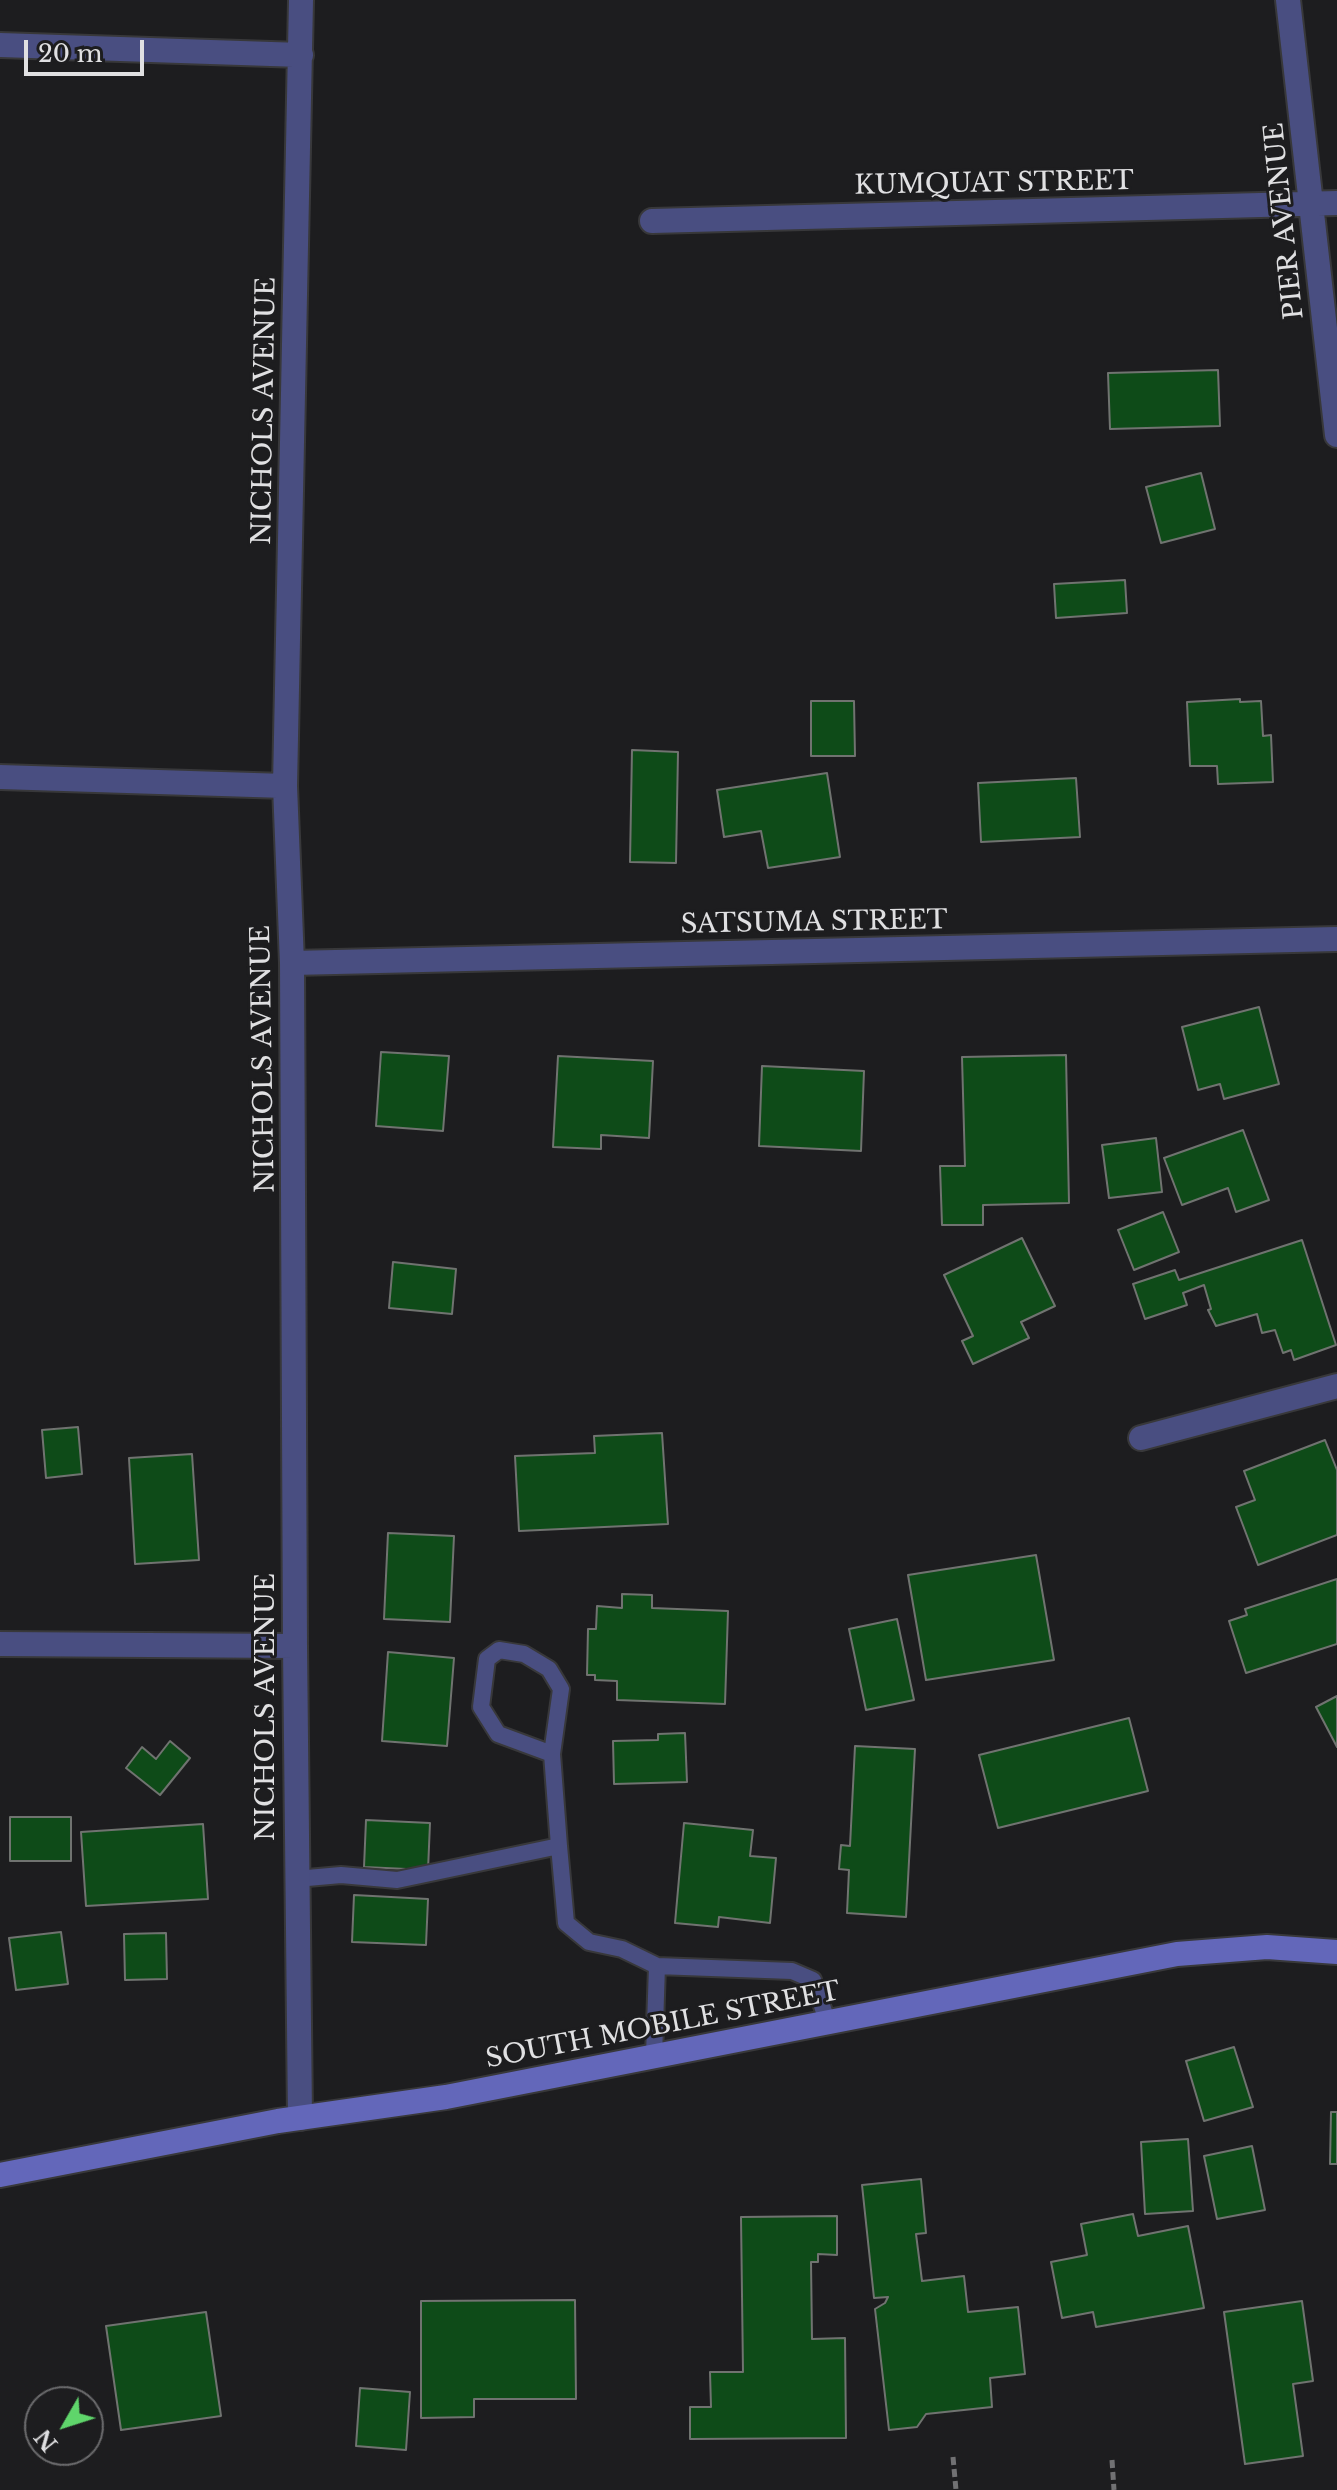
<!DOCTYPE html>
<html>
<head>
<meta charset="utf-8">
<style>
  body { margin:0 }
  #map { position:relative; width:1337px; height:2490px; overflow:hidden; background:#1d1d1f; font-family:"Libre Baskerville",serif }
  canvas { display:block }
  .north { position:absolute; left:24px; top:2386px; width:80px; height:80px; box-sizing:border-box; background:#1d1d1f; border:2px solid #6b6b6d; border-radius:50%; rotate:231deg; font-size:22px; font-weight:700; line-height:32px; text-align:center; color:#e0e0e2 }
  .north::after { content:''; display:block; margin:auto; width:28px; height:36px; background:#5fd56b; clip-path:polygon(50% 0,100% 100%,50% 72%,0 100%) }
  .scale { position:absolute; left:24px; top:40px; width:120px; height:36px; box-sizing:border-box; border:4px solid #e0e0e2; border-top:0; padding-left:10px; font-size:24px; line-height:28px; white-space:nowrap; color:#e0e0e2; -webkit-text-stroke:6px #1d1d1f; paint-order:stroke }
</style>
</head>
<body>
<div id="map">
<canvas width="1337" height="2490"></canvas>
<div class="north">N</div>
<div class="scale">20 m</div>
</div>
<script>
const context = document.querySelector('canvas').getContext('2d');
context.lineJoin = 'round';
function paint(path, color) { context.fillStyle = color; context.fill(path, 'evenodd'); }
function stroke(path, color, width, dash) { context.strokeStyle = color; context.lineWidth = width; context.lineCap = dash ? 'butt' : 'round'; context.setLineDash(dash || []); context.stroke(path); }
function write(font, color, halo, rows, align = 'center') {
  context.font = font + ' "Libre Baskerville",serif'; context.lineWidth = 6; context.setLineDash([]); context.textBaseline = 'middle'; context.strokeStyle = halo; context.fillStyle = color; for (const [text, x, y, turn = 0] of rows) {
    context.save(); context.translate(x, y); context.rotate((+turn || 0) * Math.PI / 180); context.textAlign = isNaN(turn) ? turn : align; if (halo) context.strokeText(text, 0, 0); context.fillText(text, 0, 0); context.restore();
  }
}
const building = new Path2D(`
  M1218,370L1220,426L1110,429L1108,373Z
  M1201,473L1215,529L1161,543L1146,487Z
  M1125,580L1127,613L1056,618L1054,584Z
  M1240,699V702L1261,701L1263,736L1271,735L1273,782L1218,784L1217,766H1190L1187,702Z
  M811,701H854L855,756H811Z
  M632,750L678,752L676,863L630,862Z
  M827,773L840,857L768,868L761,831L724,837L717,790Z
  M1076,778L1080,837L981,842L978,783Z
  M1259,1007L1279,1084L1224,1099L1220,1084L1198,1090L1182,1027Z
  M381,1052L449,1056L443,1131L376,1126Z
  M1066,1055L1069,1203L983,1205V1225H942L940,1166H965L962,1057Z
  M558,1056L653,1061L649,1138L601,1135V1149L553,1147Z
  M762,1066L864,1071L861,1151L759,1146Z
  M1243,1130L1269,1200L1236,1212L1228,1188L1182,1205L1164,1158Z
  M1156,1138L1162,1192L1109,1198L1102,1145Z
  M1163,1212L1179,1252L1134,1270L1118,1230Z
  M1022,1238L1055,1306L1021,1322L1029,1338L973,1364L962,1341L973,1336L944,1275Z
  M1302,1240L1336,1345L1294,1360L1291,1350L1283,1353L1275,1330L1262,1333L1257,1314L1216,1326L1208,1310L1211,1309L1204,1285L1183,1293L1187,1305L1145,1319L1133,1284L1175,1270L1179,1280Z
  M393,1262L456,1269L452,1314L389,1308Z
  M78,1427L82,1474L46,1478L42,1430Z
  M662,1433L668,1524L519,1531L515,1456L595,1453L594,1436Z
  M1325,1440L1337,1470V1535L1258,1565L1236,1507L1255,1500L1244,1471Z
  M192,1454L199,1560L135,1564L129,1458Z
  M388,1533L454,1536L450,1622L384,1619Z
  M1036,1555L1054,1660L926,1680L908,1575Z
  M1337,1579V1644L1246,1673L1229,1621L1247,1615L1245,1609Z
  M622,1594L652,1595V1608L728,1611L725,1704L617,1700V1681L595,1680V1675H587L588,1629H596L597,1606L622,1608Z
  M897,1619L914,1700L866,1710L849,1629Z
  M388,1652L454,1658L447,1746L382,1741Z
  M1337,1696V1747L1316,1707Z
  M1129,1718L1148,1791L998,1828L979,1755Z
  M685,1733L687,1782L614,1784L613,1741L658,1740V1734Z
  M170,1741L190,1758L160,1795L126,1768L142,1747L156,1759Z
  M855,1746L915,1749L906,1917L847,1913L849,1870L839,1869L841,1845L850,1846Z
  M10,1817H71V1861H10Z
  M366,1820L430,1823L428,1870L364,1867Z
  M684,1823L753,1830L750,1856L776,1858L770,1923L719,1917L718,1927L675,1923Z
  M203,1824L208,1899L86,1906L81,1832Z
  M354,1895L428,1899L426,1945L352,1942Z
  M61,1932L68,1984L16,1990L9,1938Z
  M166,1933L167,1979L125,1980L124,1934Z
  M1234,2047L1253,2107L1204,2121L1186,2061Z
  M1331,2112H1337V2164H1330Z
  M1188,2139L1193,2211L1145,2214L1141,2142Z
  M1252,2146L1265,2210L1217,2219L1204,2156Z
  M921,2179L926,2233L916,2234L922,2281L964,2276L968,2312L1018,2307L1025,2374L990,2378L992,2407L926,2414L917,2427L889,2430L875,2309L885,2303L888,2297L874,2298L862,2185Z
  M1133,2214L1138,2236L1188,2226L1204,2308L1096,2327L1093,2312L1062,2318L1051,2262L1087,2255L1081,2224Z
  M837,2216V2255L818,2254V2262H811L812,2339L845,2338L846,2438L690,2439V2407H711L710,2372H743L741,2217Z
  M575,2300L576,2399H474V2417L421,2418V2301Z
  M1302,2301L1313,2381L1293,2384L1303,2456L1245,2464L1224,2312Z
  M206,2312L221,2416L121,2430L106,2326Z
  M360,2388L410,2392L406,2450L356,2446Z`);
paint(building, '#0e4b18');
stroke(building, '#707370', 2);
const lane = new Path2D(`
  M552,1754L498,1734L481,1707L487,1659L499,1650L524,1654L549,1669L561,1689L552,1754L559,1846
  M296,1879L341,1875L397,1880L559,1846L566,1923L589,1942L622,1949L657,1966
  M654,2056L657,1966L792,1971L813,1980L828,2023`);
const street = new Path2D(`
  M1288,0L1337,435
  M0,45L301,55
  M652,221L1337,203
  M0,777L285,786
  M292,963L1337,939
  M1141,1438L1337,1386
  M0,1644L295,1646
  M300,2118L295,1646L292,963L285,786L301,0`);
const secondary = new Path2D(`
  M0,2175L278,2121L446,2097L1177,1954L1267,1947L1337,1952`);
stroke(lane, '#38383a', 20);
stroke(street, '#38383a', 28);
stroke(secondary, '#38383a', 28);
stroke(new Path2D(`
  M953,2457L956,2490
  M1112,2460L1114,2490`), '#717173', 5, [8, 4]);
stroke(lane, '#494e81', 16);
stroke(street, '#494e81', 24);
stroke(secondary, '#6367ba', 24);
write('26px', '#e0e0e2', '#1d1d1f', [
  ["KUMQUAT STREET",994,184,-1],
  ["PIER AVENUE",1285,221,-96],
  ["NICHOLS AVENUE",265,411,-89],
  ["SATSUMA STREET",814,923,-1],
  ["NICHOLS AVENUE",264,1059,-91],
  ["NICHOLS AVENUE",267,1707,-90],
  ["SOUTH MOBILE STREET",663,2026,-11]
]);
</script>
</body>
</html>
